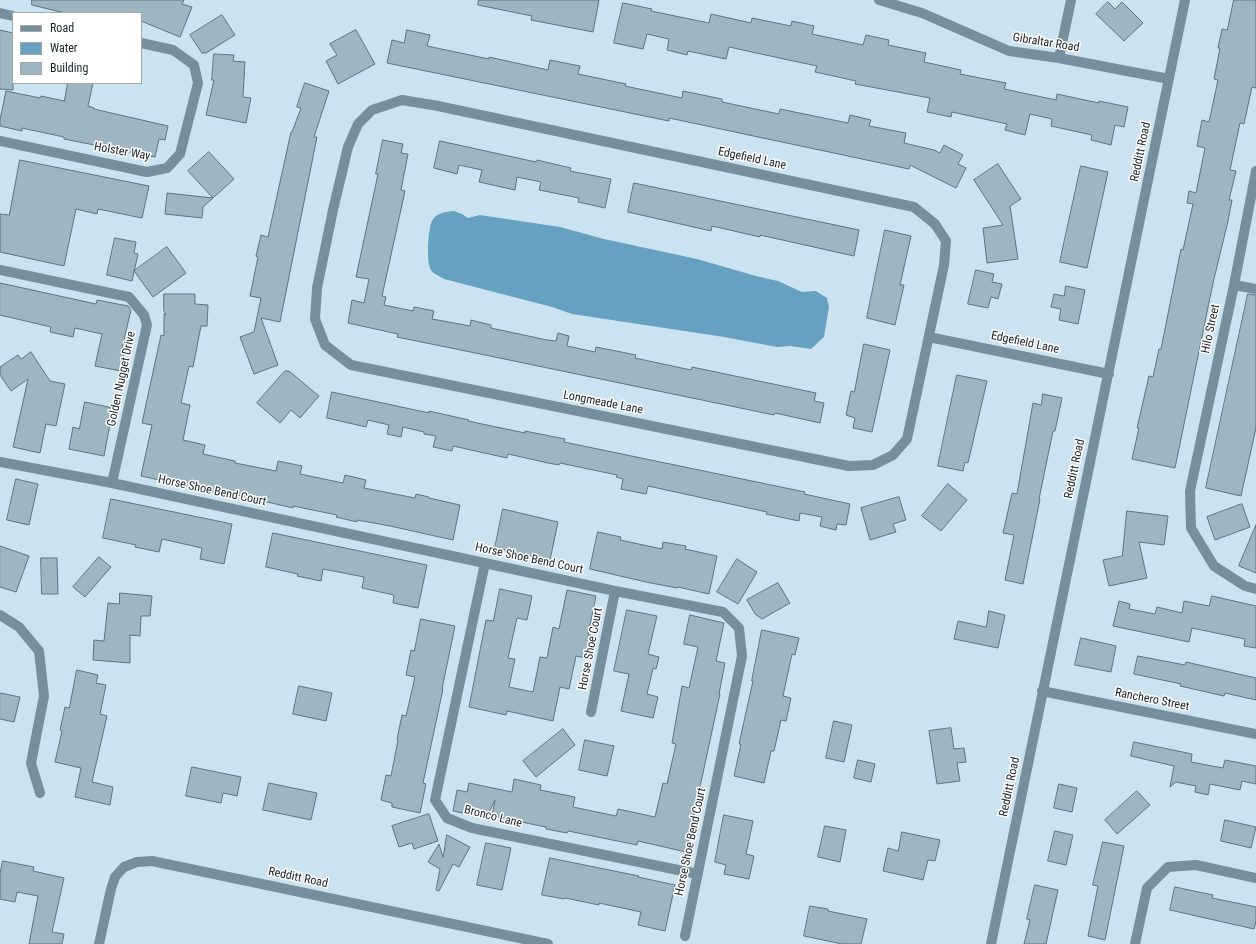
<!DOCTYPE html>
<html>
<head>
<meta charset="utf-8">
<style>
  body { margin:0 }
  #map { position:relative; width:1256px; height:944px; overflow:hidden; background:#cbe3f0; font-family:"Roboto Condensed",sans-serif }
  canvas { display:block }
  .legend { position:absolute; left:12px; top:12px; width:130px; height:72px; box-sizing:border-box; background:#fff; border:1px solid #a3a7a9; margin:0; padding:5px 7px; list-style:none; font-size:12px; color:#1a2227 }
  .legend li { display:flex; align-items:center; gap:8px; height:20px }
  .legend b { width:20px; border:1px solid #a3a7a9 }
</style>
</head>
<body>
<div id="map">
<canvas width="1256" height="944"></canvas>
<ul class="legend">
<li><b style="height:5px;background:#778f9d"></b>Road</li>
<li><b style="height:11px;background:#67a1c1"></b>Water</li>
<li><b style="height:11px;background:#9eb5c2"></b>Building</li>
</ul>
</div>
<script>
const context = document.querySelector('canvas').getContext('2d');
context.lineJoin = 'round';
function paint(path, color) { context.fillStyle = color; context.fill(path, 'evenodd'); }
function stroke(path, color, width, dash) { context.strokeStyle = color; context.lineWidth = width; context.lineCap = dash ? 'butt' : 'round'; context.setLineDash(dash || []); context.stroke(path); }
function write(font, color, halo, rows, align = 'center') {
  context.font = font + ' "Roboto Condensed",sans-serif'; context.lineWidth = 3; context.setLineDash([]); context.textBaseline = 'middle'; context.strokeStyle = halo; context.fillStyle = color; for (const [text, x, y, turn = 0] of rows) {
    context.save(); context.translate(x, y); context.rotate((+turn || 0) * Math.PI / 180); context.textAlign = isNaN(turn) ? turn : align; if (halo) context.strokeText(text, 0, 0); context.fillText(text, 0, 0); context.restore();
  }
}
paint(new Path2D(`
  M454,211L462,214L468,218L480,215L560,227L604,239L697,259L756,276L778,281L802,292L816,291L827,298L829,307L824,337L811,349L790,346L777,347L724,337L572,314L552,307L444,279C440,276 433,274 431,270C426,263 428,228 432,221C437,212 446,212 454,211Z`), '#67a1c1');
const building = new Path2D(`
  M32,0H184L182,4L192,7L180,37L141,21V13H65L32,5Z
  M479,0H599L593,32L531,20L532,16L478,5Z
  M1234,0H1256V88L1252,87L1244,124L1240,123L1230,170L1236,171L1229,200H1232L1228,221L1213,283L1175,468L1132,459L1139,428H1137L1149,376L1153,377L1159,349H1161L1181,249L1183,250L1193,204L1187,203L1189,191L1196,193L1205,148L1197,146L1202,120L1209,122L1218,80L1214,79L1220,48H1218L1222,29L1227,30Z
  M1108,2L1115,9L1122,2L1143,23L1124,41L1096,14Z
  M623,3L652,9L651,11L709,23L711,14L751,23L752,18L791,26L792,21L814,26L812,34L863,45L866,35L889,40L888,45L926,53L924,62L961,70L960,74L1006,83L1004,89L1056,100L1057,94L1099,103V101L1128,107L1124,127L1115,125L1111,145L1091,140L1092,135L1051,126L1052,119L1030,114L1025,135L1005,130L1007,124L952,112L951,117L927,112L930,98L855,84L856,81L815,72L817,66L784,59L729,47L726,59L688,51L687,55L667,50L669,39L647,34L643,49L614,43Z
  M222,15L235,35L206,53H202L190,35Z
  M0,30L13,33V90L0,89Z
  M356,30L375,64L338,84L326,61L337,55L330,44Z
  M407,30L430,35L427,46L489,59V57L548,70L550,60L580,66L578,74L626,84L625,86L682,98L683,91L722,99V102L779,114L780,109L848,123L850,115L871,120L869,126L906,133L904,143L934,150L940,153L944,145L963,155L958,164L966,168L956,188L910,165L909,169L669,118V121L387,63L392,40L404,43Z
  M214,54L234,55L233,61L245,62L243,97L251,98L246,123L206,115L214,80H212Z
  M68,83H93L88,106L94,108V109L168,126L165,140L159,139L155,157L64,139V137L22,128V131L0,126V120L6,91L40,98L41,96L64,101Z
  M305,83L329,91L314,137H317L280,322L261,318L278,365L254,374L240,337L254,332L261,298L250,296L258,257L256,256L261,235L268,237L291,132H292L301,108L297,107Z
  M383,140L403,144L401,153L408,154L401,190L405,191L382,296L386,297L384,305L413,311L414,307L434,311L432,319L470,326L471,320L491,325V328L547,340L556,341L558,333L569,336L567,346L595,352L596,347L636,355L635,358L691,370L692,367L816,393L814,401L824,403L820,423L775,413L774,415L485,355L397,337L398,334L348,323L352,300L364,303L369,279L356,277L378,174H376Z
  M440,141L536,162L537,160L571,168L570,171L611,179L605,208L578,202L579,198L539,190L541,182L517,177L515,190L479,182L482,170L459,165L457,174L434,168Z
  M209,152L234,179L203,207L202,218L165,214L167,193L213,198L188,171Z
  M20,160L149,186L142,218L98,209L97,214L76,209L64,266L0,252V214L9,215Z
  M998,164L1021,199L1010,206L1018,259L987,263L983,228L1003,225L974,180Z
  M1081,166L1108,172L1087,268L1060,262Z
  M634,183L859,230L854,256L760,235V237L712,226L711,231L628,212Z
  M885,230L911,236L900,285H904L895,325L867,318Z
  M115,238L136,242L134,253L138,254L132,281L107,275Z
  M167,247L186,273L153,297L134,271Z
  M976,270L994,274L992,282L1002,284L998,299L991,297L988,308L968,304Z
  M0,283L96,304L97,300L128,306L131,310L122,348H125L121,371L95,366L102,334L75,328L73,337L50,332L51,327L0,315Z
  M1066,286L1085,290L1078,324L1059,320L1061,309L1051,307L1054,294L1064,296Z
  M164,294H195V304L208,305L207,326H201L193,367L189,366L181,403L190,405L183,440L205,445L203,454L235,461V463L276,471L278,461L302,466L300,474L343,483L345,475L366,480L364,488L415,498L416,494L429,497V498L460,505L453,540L390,526L357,520V522L336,517L337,515L293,506V508L229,493L228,495L141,476L152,425L142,423L161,335L164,336V314L166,315L164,311Z
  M1248,294L1256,295V428L1241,496L1206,488Z
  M864,344L890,350L872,432L853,428L855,418L846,415L851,391L854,392Z
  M31,352L50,381L65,384L56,426L46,424L40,453L13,447L28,379L11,391L0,375V367L18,355L21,359Z
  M285,371H289L319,396L300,418L291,410L280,423L257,403Z
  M957,375L987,381L968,463L965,462L963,471L938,466Z
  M332,392L429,413V411L469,420L468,421L525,433V431L565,439L564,442L805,492L804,494L850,504L846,525L837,524L836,530L820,526L822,517L800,513L799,521L766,514L767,512L648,486L646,494L621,489L623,479L616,477L617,475L560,463L559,465L548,463L508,454L507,458L453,446L452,451L433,447L436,436L424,434V432L403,427L401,437L387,434L389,425L368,420L366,427L327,418Z
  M1043,394L1062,398L1055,431H1053L1039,499H1040L1023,584L1005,580L1014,535L1003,533L1012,493L1017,494L1033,403L1041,405Z
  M85,402L113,408L104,456L69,449L73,427L79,429Z
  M16,479L38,484L29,525L7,520Z
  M948,484L967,500L941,531L922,516Z
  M899,497L906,520L893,524L896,532L870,540L861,508Z
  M111,499L232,524L224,564L200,559L202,548L162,539L159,552L135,547L136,545L103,538Z
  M1242,504L1250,527L1215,540L1207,517Z
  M503,509L558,522L550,560L495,548Z
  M1127,511L1168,516L1164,545L1139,542L1147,578L1109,586L1103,560L1122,556Z
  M1256,525V573L1239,566Z
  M598,532L621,537L620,540L662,549L663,542L686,546L685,549L717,556L709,594L678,587L677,588L646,582L590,569Z
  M273,533L427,565L418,608L393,603L394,595L362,588L364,577L323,569L321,581L297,576L298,574L266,567Z
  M0,546L29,556L16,592L0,587Z
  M99,557L111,567L85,597L73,587Z
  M41,558H57L58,594H42Z
  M737,559L757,572L738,604L717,592Z
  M778,583L790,603L762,619L755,614L747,600Z
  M500,589L532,596L527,620L517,618L508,658L515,659L509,687L533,692L540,657L547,658L553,627L559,629L567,590L596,596L588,635H591L586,658L576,656L569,689L560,687L553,721L507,711L506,715L469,707L486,620L493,621Z
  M120,593L152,596L150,616H141L140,636L130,635V663L93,660L94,640L104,641L108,603L119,604Z
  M1212,596L1256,606V648L1244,646L1245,639L1192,628L1189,642L1113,626L1119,601L1130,604L1129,609L1155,614L1157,607L1182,613L1184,601L1209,606Z
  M627,610L657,616L648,654L659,657L656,669L653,668L647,694L658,697L653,718L621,711L629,674L614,671Z
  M989,611L1005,615L998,648L954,639L958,621L986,627Z
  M690,615L724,623L716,661L725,663L719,694H720L686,852L638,841L637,845L568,831L567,833L546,829V827L492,816L495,800L486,818L453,811L457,790L467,792L469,783L512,792L514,779L541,785L540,790L575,797L573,807L616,816L618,809L655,817L663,783L667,784L676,744L672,743L682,686L689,688L698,647L684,644Z
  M421,619L455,626L442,689H443L423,783L426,784L420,813L392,807V803L381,800L386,775L391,776L398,740L397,739L402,715L406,716L415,677L406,675L411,650L414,651Z
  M762,630L799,638L795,655L792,654L783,696L791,698L786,721L781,720L774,751H771L764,783L734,776L741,744H739L753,681H752Z
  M1081,638L1116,646L1111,672L1075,665Z
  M1138,656L1185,665L1186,662L1256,678V700L1225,693L1224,696L1180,686L1181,684L1134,674Z
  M77,670L98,675L96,683L106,685L100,714L107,716L92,782L113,787L110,805L75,797L81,768L55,762L62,731L60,730L65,707L69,708Z
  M299,686L332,693L326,721L293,714Z
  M0,693L20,697L14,722L0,719Z
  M834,721L852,725L844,762L826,758Z
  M951,728L954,749L964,748L966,762L957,763L960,781L937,784L929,731Z
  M563,729L575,745L536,777L523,761Z
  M585,740L614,746L607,776L579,770Z
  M1134,742L1192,754L1191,762L1223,768L1225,760L1256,766V784L1242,781L1240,790L1210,784L1208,795L1195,792L1196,786L1176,782L1170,787L1174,766L1131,756Z
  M858,760L875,764L871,782L854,778Z
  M192,767L241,777L237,796L223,793L221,803L186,796Z
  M269,783L317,793L311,820L263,810Z
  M1059,784L1077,788L1072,812L1054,808Z
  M1137,791L1150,805L1117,834L1105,820Z
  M429,814L438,841L414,849L412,843L399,847L392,826Z
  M724,815L753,821L746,854L754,856L749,879L724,874L726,865L715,862Z
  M1225,820L1256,827L1251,848L1221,841Z
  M825,826L846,830L840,862L818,857Z
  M1055,831L1073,835L1066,865L1048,861Z
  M902,832L940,840L935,861L928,860L923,880L883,871L888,848L898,851Z
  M447,835L470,847L459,867L453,864L439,891L436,890L440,869L428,862L439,844L443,857Z
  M1103,842L1124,846L1105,940L1088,936L1098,886L1093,885Z
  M486,843L511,848L502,890L477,885Z
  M550,858L639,876L638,877L675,885L665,931L638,925L641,912L599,903V905L565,898L564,899L542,895Z
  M3,861L34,867L33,871L64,878L52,932L64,934L62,944H29L38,896L17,892L15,902L0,899V874Z
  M1035,885L1058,890L1046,944H1024L1030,920L1027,919Z
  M1175,887L1213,895L1212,898L1256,907V921L1254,929L1170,910Z
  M810,906L828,909V911L867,919L861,944H842L804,936Z`);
paint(building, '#9eb5c2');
stroke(building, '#5e737f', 1);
stroke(new Path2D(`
  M879,0L922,13L1009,51L1059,58L1169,79
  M0,13L13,16
  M1059,58L1071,0
  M402,100L438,106L914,207L935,224L946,241L944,265L907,439L893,455L873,465L849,466L351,365L325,345L315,319L317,288L333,210L348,147L358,124L372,110Z
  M0,141L147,172L167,168L180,154L198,83L194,65L173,50L141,43
  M1256,171L1234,285L1190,491L1191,528L1214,566L1245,586L1256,589
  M0,270L129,297L144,315L147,325L112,483
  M1234,285L1256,289
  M929,337L1109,374
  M0,462L112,483L615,591L723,612L739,628L742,656L685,936
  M485,563L435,800L447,818L472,828L698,874
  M0,615L19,627L39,651L44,696L31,763L40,793
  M1042,691L1256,734
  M591,712L615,591
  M99,944L111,889L115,877L124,867L137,862L152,861L548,944
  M991,944L1185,0
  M1135,944L1147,888L1168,867L1196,865L1256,878`), '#778f9d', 10);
write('12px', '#1a2227', '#fff', [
  ["Gibraltar Road",1046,43,9],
  ["Holster Way",122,152,10],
  ["Redditt Road",1141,152,-78],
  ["Edgefield Lane",752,159,12],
  ["Hilo Street",1211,329,-78],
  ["Edgefield Lane",1025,343,12],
  ["Golden Nugget Drive",122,379,-78],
  ["Longmeade Lane",603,403,11],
  ["Redditt Road",1075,469,-78],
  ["Horse Shoe Bend Court",212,491,12],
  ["Horse Shoe Bend Court",529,559,12],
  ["Horse Shoe Court",591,649,-79],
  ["Ranchero Street",1152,700,11],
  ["Redditt Road",1010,787,-78],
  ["Bronco Lane",493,817,14],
  ["Horse Shoe Bend Court",691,842,-78],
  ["Redditt Road",298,878,12]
]);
</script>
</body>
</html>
